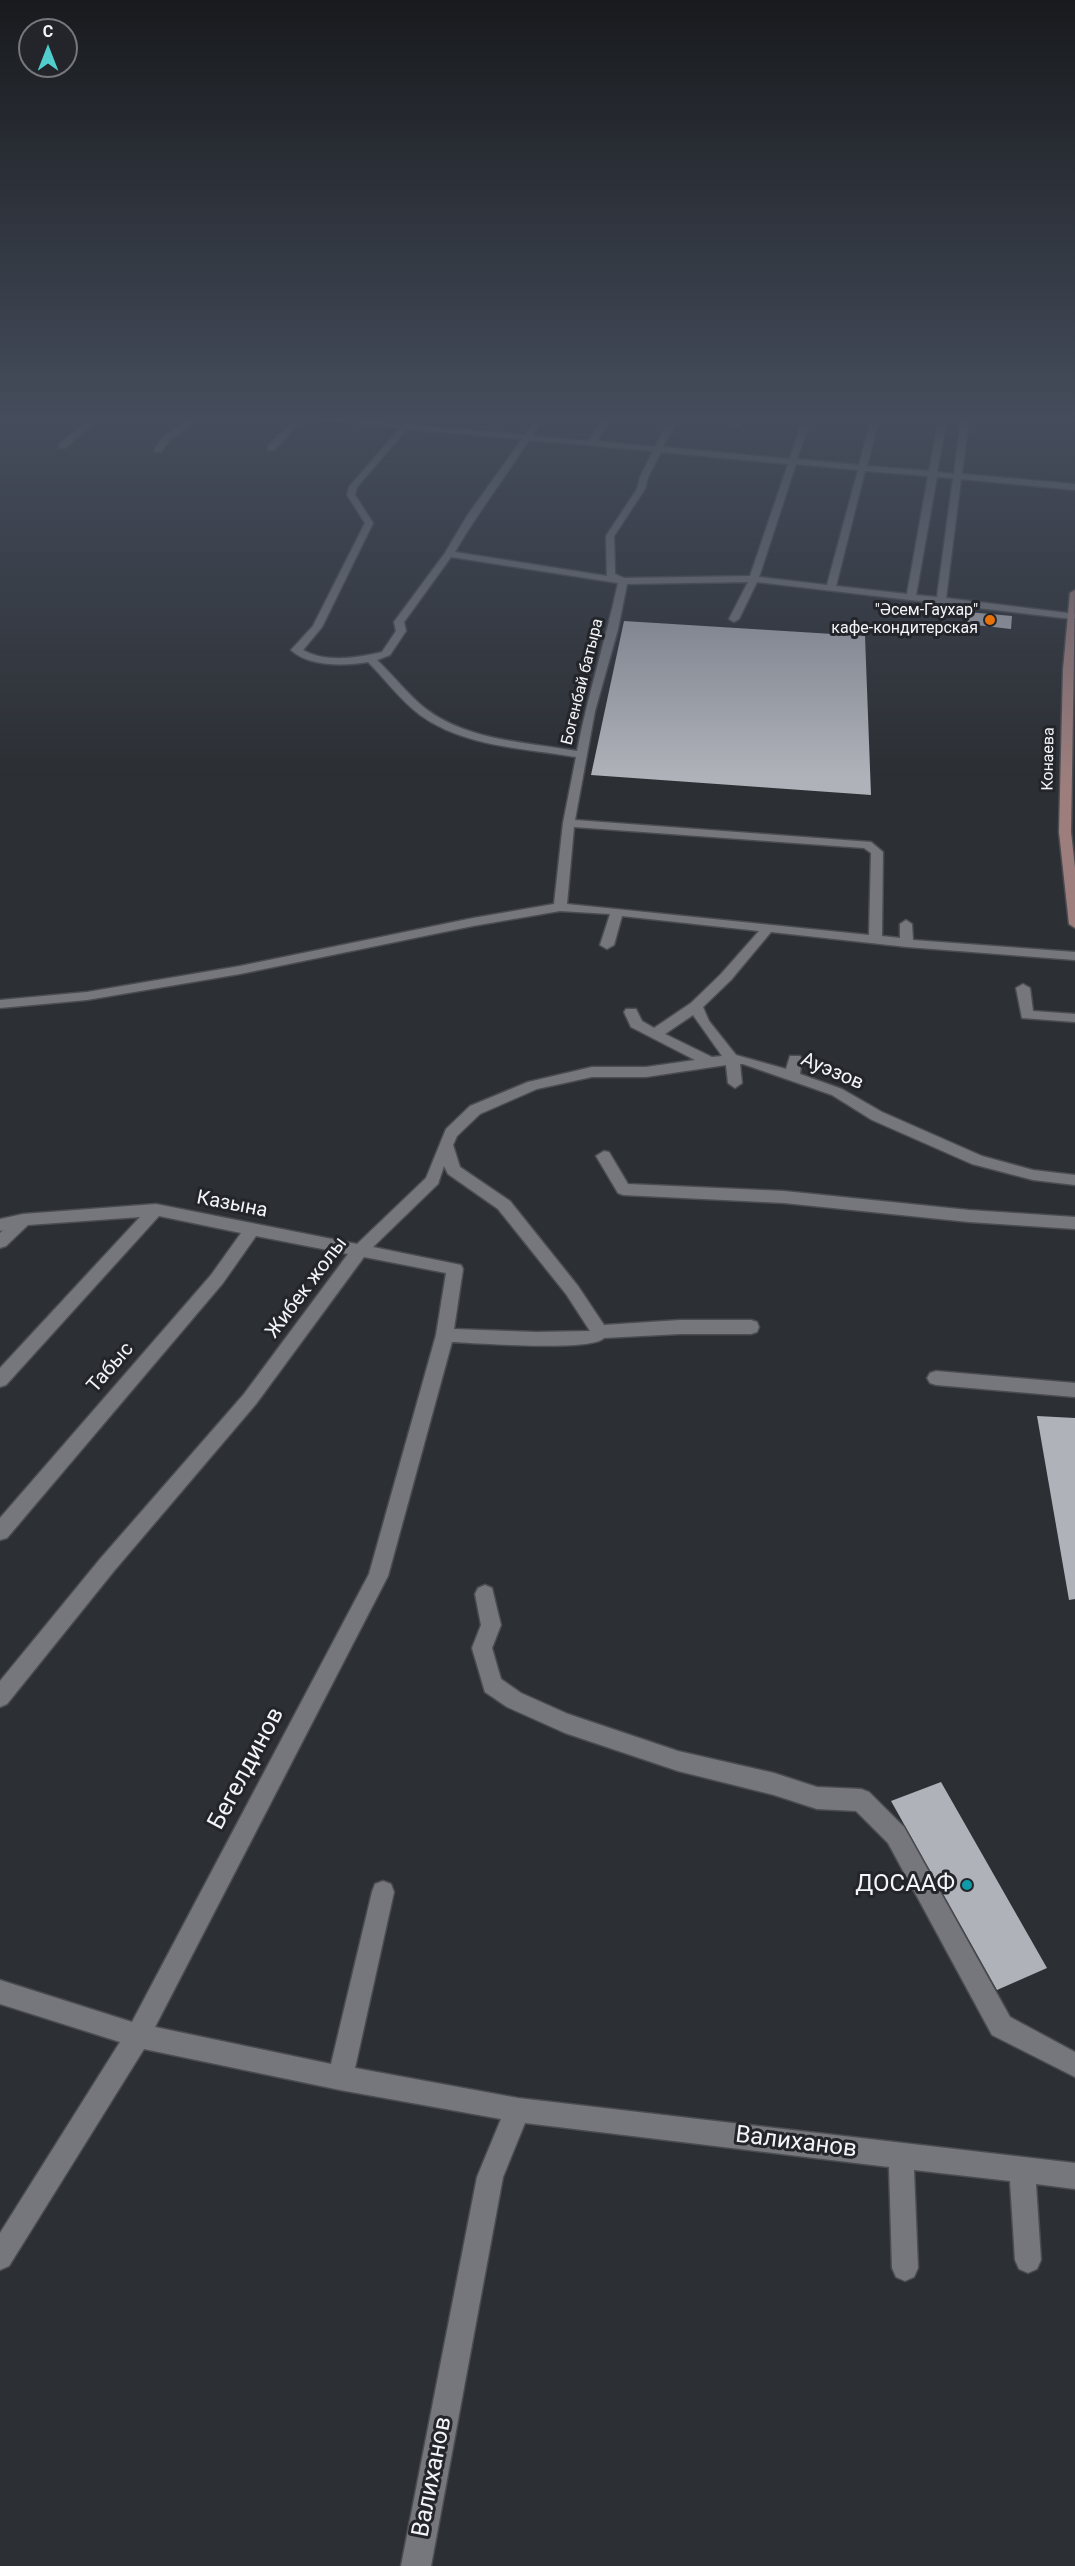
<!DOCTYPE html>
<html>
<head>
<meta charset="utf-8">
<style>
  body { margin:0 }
  #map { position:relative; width:1075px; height:2566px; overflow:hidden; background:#2c2f34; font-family:Roboto,sans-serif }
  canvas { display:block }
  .north { position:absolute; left:18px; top:18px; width:60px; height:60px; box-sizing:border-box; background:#23252a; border:2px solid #76787c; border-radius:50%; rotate:0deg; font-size:16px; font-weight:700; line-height:24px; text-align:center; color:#f2f4f7 }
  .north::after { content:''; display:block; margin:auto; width:21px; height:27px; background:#52cdcd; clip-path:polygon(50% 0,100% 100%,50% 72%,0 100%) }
</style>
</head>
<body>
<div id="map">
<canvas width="1075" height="2566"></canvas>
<div class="north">С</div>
</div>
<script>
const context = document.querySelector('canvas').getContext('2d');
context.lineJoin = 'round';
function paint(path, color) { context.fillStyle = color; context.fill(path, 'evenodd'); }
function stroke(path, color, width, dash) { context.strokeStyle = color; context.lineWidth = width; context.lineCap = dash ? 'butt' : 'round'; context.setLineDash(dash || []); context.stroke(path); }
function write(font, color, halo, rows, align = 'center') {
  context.font = font + ' Roboto,sans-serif'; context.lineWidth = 6; context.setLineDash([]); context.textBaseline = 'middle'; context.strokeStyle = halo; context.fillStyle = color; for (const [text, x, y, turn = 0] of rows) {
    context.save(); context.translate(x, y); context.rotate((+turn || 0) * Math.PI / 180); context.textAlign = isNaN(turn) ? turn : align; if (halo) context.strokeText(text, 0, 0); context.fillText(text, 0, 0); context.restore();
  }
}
paint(new Path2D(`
  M968,612L1012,616L1011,629L967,624Z
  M624,621L865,636L871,795L591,775Z
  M1037,1416L1075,1418V1599L1069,1600Z
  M941,1782L1047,1968L997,1990L891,1801Z`), '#afb2b9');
const minor = new Path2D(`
  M91,418H100L65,448H59V444Z
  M190,418H199L169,441L161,452H155L154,450L163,437Z
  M296,418H305L274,450H268V446Z
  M307,418H339L403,424L410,419L414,421L411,425L525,435L536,418H544L532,436L589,441L603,418H611L597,441L655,447L670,418H678L663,447L790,459L803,418H811L797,459L859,465L871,418H879L867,466L929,471L939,418H947L937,472L954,474L961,418H969L962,474L1075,484V490L961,479L946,598L1075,614V618L1072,619L757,582L739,619L734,622L729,619L748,582L627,584L618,629L595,711L575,820L871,842L883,852L882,936L900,938V924L906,920L912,924L913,940L1075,952V960L907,947L771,932L731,980L703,1007L709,1021L736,1055L786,1069L790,1056H800L802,1059L800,1074L842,1089L882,1112L982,1156L1033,1170L1075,1175V1185L1033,1180L972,1164L872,1120L832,1095L743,1064H740L742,1083L735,1088L728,1083L726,1065L646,1077H592L537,1089L480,1114L457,1136L453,1145L460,1167L510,1201L578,1286L604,1325L680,1320H751L757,1322L759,1327L757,1332L751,1334H680L604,1338C592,1352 475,1343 452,1342L388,1576L155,2027L331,2064L372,1892L375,1884L383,1881L391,1884L394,1892L355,2068L518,2098L1075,2163V2189L1036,2184L1041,2260L1037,2269L1028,2273L1019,2269L1015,2260L1010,2181L914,2170L918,2268L914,2277L905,2281L896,2277L892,2268L889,2167L525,2123L503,2177L431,2566H401L477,2177L501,2119L340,2090L144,2049L9,2266L0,2270V2233L120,2042L0,2004V1980L132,2022L369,1574L436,1335L446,1273L364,1257L256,1404L114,1571L7,1704L0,1707V1681L100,1559L244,1394L348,1254L256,1236L223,1283L7,1538L0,1540V1518L211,1275L241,1233L159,1216L6,1385L0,1387V1368L140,1217L28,1225L6,1246L0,1248V1233L3,1230L0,1231V1219L23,1214L156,1204L357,1244L426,1178L446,1129L470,1106L528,1082L592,1067H646L695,1060L631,1027L624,1012L626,1009H636L642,1021L654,1028L691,1003L721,974L759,931L622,916L614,945L607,949L600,945L610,914L560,911L473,926L240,974L87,1000L0,1008V1000L87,992L240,966L473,918L554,904L563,823L576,757C524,748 464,747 420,715C400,700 385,679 368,662C345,666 309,667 291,650L313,626L365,523L347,495L349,487L400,428ZM407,429L522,439L467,516L445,553L394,622L396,631L382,652C358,658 325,663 303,650L322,627L373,523L355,495L357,487ZM529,440L653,451L640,477L637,489L606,536L607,576L455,552C477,513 505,478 529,440ZM661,452L788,464L750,576L624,578L615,574L614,536L645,489L648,477ZM796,464L858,470L827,585L759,577ZM865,471L928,476L907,594L836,586ZM937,477L953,478L937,597L916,595ZM451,557L618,583C606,639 588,694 577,751C527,742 468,741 426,709C408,695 394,676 377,660L390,655L406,631L404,622ZM574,827L864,848L871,853L869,935L567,904ZM693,1015L722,1056L712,1057L665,1034ZM444,1166L448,1174L498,1209L566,1294L590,1331L536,1332L454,1329L463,1269L461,1265L373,1247L438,1184Z
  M734,418H742L738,427L731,425Z
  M1023,984L1030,988L1033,1011L1075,1014V1022L1022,1018L1016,988Z
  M604,1151L609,1152L628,1184L784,1191L969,1210L1075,1217V1229L969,1222L784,1203L623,1195L618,1193L596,1156Z
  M936,1371L1075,1383V1397L936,1385L930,1383L927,1378L930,1373Z
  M485,1585L492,1588L501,1625L492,1648L501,1679L521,1693L568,1714L678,1751L774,1773L817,1787L861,1789L869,1792L904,1827L1010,2017L1075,2052V2077L992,2035L888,1843L856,1811L817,1809L774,1795L678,1771L565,1733L507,1707L485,1692L472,1648L481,1625L475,1594L478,1588Z`);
const secondary = new Path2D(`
  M1075,590L1071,832L1075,868V928L1069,924L1059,832L1063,670L1070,593Z`);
stroke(minor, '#4a4c51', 3);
stroke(secondary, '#4a4c51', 3);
paint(minor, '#75777d');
paint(secondary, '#9d7e7d');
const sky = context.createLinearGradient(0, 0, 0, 777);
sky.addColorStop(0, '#181a1d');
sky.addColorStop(0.54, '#454d5c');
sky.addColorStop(1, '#454d5c00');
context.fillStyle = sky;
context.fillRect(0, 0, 1075, 777);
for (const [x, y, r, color] of [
  [990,620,6,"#e8710a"],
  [967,1885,6,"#0f9aa8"]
]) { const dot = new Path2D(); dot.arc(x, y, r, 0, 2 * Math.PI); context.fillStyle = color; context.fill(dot); stroke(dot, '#23252a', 2); }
write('16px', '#f2f4f7', '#23252a', [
  ["\"Әсем-Гаухар\"",978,611],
  ["кафе-кондитерская",978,629]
], 'right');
write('16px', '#f2f4f7', '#23252a', [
  ["Богенбай батыра",583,682,-76],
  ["Конаева",1049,759,-89]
]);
write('20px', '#f2f4f7', '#23252a', [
  ["Ауэзов",832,1072,23],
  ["Казына",232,1205,11],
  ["Жибек жолы",307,1288,-53],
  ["Табыс",111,1368,-49]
]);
write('24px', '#f2f4f7', '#23252a', [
  ["Бегелдинов",247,1769,-62],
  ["Валиханов",796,2143,7],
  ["Валиханов",433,2477,-79]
]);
write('24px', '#f2f4f7', '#23252a', [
  ["ДОСААФ",955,1885]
], 'right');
</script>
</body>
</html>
